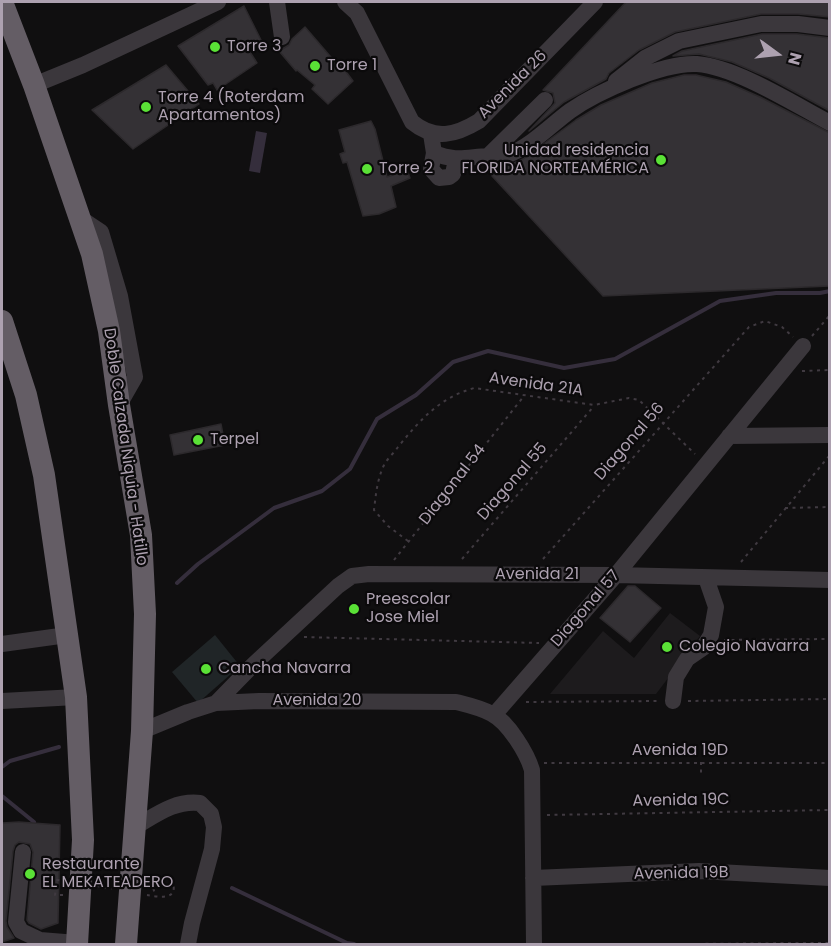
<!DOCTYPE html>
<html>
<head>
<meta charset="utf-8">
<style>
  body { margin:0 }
  #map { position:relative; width:831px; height:946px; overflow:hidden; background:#100f10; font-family:Poppins,sans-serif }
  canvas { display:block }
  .frame { position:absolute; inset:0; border:3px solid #ada1b0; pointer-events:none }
  .north { position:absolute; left:747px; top:24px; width:60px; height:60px; -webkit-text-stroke:4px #0b0a0b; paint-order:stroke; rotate:105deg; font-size:16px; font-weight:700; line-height:24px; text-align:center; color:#ada1b0 }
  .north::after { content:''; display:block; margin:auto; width:21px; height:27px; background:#ada1b0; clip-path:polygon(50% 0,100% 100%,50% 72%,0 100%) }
</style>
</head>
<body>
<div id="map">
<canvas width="831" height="946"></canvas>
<div class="frame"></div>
<div class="north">N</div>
</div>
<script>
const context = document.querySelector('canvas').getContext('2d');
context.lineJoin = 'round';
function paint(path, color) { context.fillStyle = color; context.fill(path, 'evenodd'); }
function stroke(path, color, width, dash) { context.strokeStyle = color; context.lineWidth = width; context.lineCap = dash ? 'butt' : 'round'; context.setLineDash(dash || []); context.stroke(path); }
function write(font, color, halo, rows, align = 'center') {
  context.font = font + ' Poppins,sans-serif'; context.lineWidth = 4.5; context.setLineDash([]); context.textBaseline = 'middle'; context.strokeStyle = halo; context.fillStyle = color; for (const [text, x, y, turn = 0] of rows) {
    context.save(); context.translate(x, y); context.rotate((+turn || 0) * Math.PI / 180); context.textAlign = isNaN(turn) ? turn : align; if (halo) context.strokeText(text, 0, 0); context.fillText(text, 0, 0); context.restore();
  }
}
paint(new Path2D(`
  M670,613L700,636L656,694H550L603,631L634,658Z`), '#1d1b1d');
paint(new Path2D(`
  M215,635L240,666L198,703L172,672Z`), '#202527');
paint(new Path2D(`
  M256,131L267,133L260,173L249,171Z`), '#352e3c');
stroke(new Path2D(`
  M177,583L198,564L274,508L322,491L350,469L377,419L416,395L453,362L488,351L564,368L615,359L720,301L776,293H820L830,291
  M2,767L10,761L59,747
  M2,796L34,822
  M232,888L347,943L354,944`), '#352e3c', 4);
const building = new Path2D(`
  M626,2H830V17L798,14H761L675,32L639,50L609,73L606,79L564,102L529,131L555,103L553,93L543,90Z
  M244,6L261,40L248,49L257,63L217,90L213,83L208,85L178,46Z
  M305,27L336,63L338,61L353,81L328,104L312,89L315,85L297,70L296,71L279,51L289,45L292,39Z
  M762,34H797L830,38V111L769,78L732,62L699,54L673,56L682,51Z
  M166,65L199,104L133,149L92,110Z
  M684,75H696L726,82L760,97L830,133V286L603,296L492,176V166H507L523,159L576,120L601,105L652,83Z
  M371,121L375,129L387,177L407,170L410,178L391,186L396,207L379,214L363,216L347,162L343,163L340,154L345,152L339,130Z
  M221,424L225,445L174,455L170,435Z
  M628,586H635L661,608L630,642L600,618Z
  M19,822L60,825L58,923L41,929L29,923L27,920L33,852L30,844L19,842L15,845L13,851L6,921L7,927L14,938L2,942V823Z`);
paint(building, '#343135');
stroke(building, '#2c292c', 1.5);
stroke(new Path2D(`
  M812,336L830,315
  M802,371L830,370
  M785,508L830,507
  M408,541L388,526L374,510C376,494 377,480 384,465C387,459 394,453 398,447C420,420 439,398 474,388L594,405L629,398L639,400L695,454
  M462,559L594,406
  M543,559L749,327L765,321L782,327L793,337
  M394,560L524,396
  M741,562L830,455
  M304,637L539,643
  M724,640L830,639
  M688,701L830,699
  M526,702L659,701
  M701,762V774
  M544,763H830
  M547,815L830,810
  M97,886L112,889
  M63,895H55L57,880L64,881
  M147,895C159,897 180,901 172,880L162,876C153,879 151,885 155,893
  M683,944L830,943`), '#403a41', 2, [3, 4.5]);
stroke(new Path2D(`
  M277,2L282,37
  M345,2L357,13L412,122C435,141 456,135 479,121L595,2
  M616,81L645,58L679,41L761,24H798L830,28
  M34,85L83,65L218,2
  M431,134L434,153C456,162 467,157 488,156C496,155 503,158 510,154C532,145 551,125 570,111C597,92 663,62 697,64C736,67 794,104 830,123
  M434,153L431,169L439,178L449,177L453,174L456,159
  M488,156L545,100
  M80,218L101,232L120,296L135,377L119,405
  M729,436L830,435
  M2,644L67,635
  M2,701L76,697
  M673,701L676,677L687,659L703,648L711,635L716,607L706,578
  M216,703L254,664L338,586L352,576L369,574L616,575L830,580
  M494,715L616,575L803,346
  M142,731L188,712L216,703L259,701L456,702C468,705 481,708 492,714C508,722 527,753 532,770L534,944
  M135,827C156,815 175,800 200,803L211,814L214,827L212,849L192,923L188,944
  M23,852L16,922L21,931L40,940L77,943
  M533,878L699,871L830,878`), '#3b373c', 16);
stroke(new Path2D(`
  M2,2L34,85L92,254L109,331L119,405L141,535L145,614L142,731L126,944
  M2,321L26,395L44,475L76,697L83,840L77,944`), '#645d65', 22);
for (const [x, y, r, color] of [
  [215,47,6,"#5ae136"],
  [315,66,6,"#5ae136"],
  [146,107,6,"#5ae136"],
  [661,160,6,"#5ae136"],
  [367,169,6,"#5ae136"],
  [198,440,6,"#5ae136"],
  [354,609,6,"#5ae136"],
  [667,647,6,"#5ae136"],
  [206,669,6,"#5ae136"],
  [30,874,6,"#5ae136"]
]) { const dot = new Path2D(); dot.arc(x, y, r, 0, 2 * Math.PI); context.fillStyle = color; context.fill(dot); stroke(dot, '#0b0a0b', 2); }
write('16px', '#ada1b0', '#0b0a0b', [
  ["Torre 3",227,47],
  ["Torre 1",327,66],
  ["Torre 4 (Roterdam",158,98],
  ["Apartamentos)",158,116],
  ["Unidad residencia",649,151,"right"],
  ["FLORIDA NORTEAMÉRICA",649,169,"right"],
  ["Torre 2",379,169],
  ["Terpel",210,440],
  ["Preescolar",366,600],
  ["Jose Miel",366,618],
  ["Colegio Navarra",679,647],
  ["Cancha Navarra",218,669],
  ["Restaurante",42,865],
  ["EL MEKATEADERO",42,883]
], 'left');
write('16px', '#ada1b0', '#0b0a0b', [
  ["Avenida 26",513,85,-45],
  ["Avenida 21A",536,385,8],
  ["Diagonal 56",630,442,-49],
  ["Doble Calzada Niquia - Hatillo",125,447,82],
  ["Diagonal 55",513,482,-49],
  ["Diagonal 54",453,485,-52],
  ["Avenida 21",537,575],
  ["Diagonal 57",586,609,-49],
  ["Avenida 20",317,701],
  ["Avenida 19D",680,751],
  ["Avenida 19C",681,801,-1],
  ["Avenida 19B",681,874,-1]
]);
</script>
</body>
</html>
